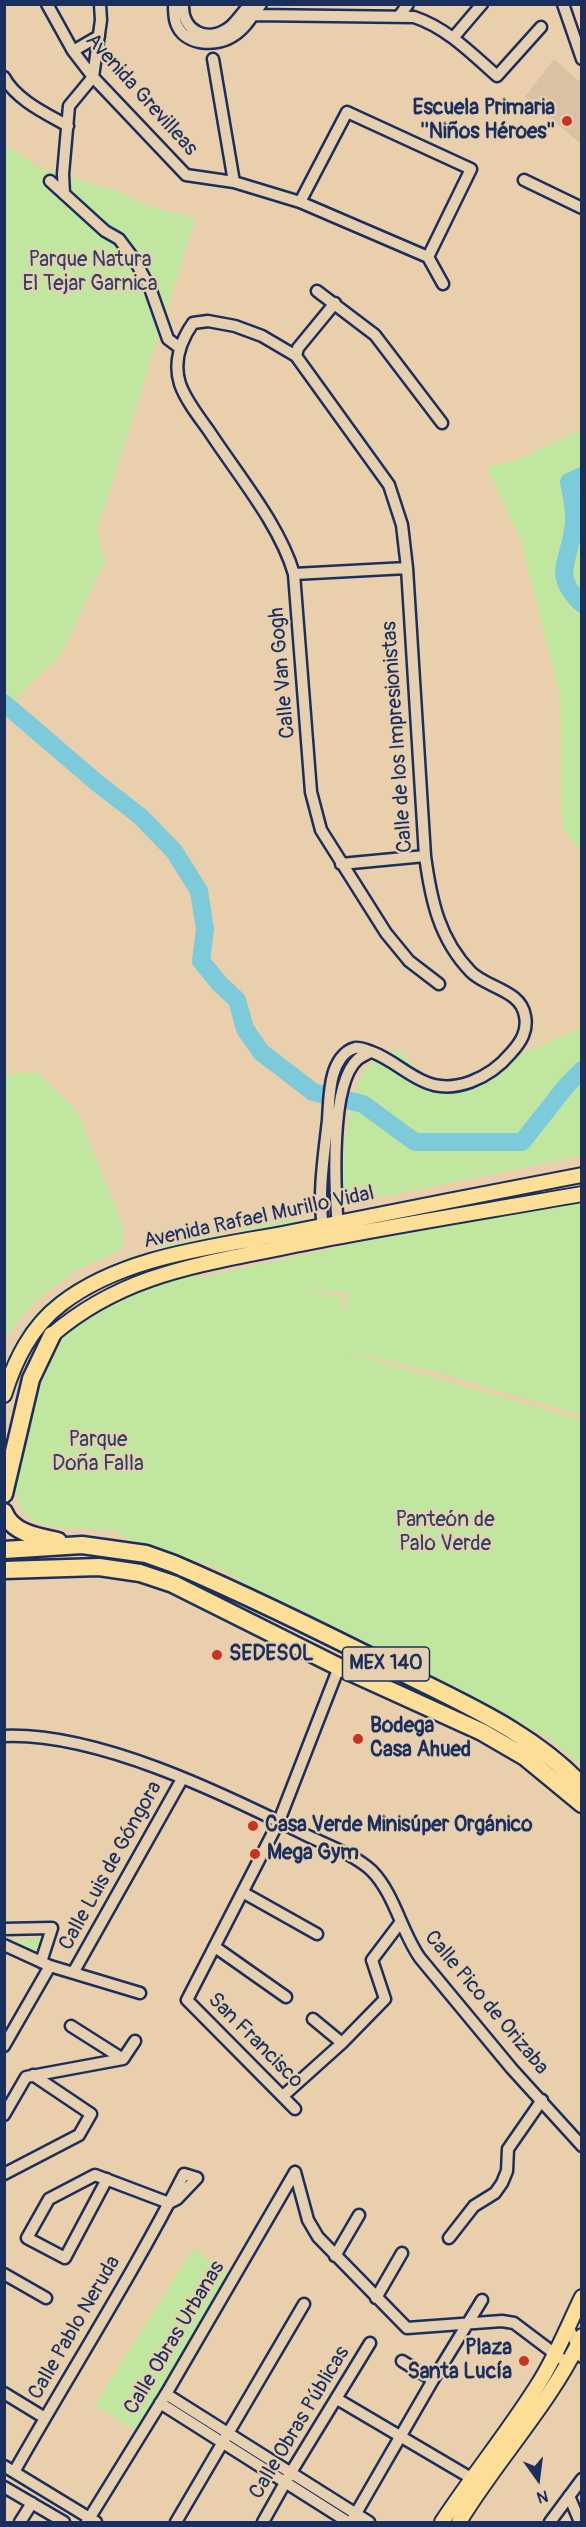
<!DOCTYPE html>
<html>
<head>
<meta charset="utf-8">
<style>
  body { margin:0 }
  #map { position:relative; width:586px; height:2527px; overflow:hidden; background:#eacfac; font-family:Pangolin,sans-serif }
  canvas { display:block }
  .frame { position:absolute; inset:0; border:6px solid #1b2f5e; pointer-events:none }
  .north { position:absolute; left:508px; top:2449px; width:60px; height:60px; -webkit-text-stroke:4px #e7d0b0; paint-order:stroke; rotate:166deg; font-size:16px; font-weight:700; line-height:24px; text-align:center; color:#1b2f5e }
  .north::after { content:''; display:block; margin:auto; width:21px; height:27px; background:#1b2f5e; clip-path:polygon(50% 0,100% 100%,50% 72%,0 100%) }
</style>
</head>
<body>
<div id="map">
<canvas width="586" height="2527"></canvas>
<div class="frame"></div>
<div class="north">N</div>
</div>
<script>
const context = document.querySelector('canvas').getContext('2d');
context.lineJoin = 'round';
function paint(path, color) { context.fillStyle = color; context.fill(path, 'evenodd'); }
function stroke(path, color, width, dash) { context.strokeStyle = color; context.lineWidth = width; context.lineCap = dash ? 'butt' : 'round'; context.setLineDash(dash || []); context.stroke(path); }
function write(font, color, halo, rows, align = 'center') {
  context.font = font + ' Pangolin,sans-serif'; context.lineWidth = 4.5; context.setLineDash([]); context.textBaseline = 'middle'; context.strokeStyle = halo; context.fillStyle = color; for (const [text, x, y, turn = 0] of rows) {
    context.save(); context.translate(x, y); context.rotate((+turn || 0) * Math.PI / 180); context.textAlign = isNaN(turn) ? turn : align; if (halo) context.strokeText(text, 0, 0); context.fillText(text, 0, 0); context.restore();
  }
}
paint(new Path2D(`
  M554,59L581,83V144L525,97Z`), '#dac1a3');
paint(new Path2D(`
  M4,144L38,167L115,190L146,205L196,218L97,531L105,562L60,655L12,702L4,701Z
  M581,429V852L562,828L560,696L521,541L487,467L517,460Z
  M581,1028V1156L362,1201H348L340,1192C344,1163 347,1088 366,1069C374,1060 387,1055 398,1050L439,1089Z
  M37,1071L77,1111L122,1223L123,1249L78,1269L35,1301L5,1338V1075Z
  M581,1193V1415L431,1371L336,1349L581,1420V1765L546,1736L293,1612L221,1569L129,1540L115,1531L52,1527L35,1522L22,1510L16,1497L15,1482L38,1378L65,1335L80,1321L132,1290L190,1275L204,1277ZM307,1291L349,1293L341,1317L343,1298Z
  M298,1218L301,1222L235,1236L241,1229Z
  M223,1234L218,1240L159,1252L158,1247Z
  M137,1254L139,1258L77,1286L5,1374C4,1362 9,1354 15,1344C43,1292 85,1275 137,1254Z
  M48,1938L40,1957L5,1943L9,1939Z
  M193,2249L234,2276L138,2431L94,2406Z`), '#c1e6a0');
stroke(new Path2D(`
  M582,476L569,482C572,497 576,515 573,530C568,564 552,576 582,604
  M4,703L96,782L141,817L174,851L199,891L205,929L201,961L219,983L237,1000L245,1029L261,1052L313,1092L363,1104L415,1142H522L567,1085L582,1070`), '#7dcbda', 18);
const minor = new Path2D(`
  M47,4L73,51L93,77L186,175L234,182L300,202L428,257
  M174,4C174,10 174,18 176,23C184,46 216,47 233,36C245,29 253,15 261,4
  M183,4C182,32 208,44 230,27C237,21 243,12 249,5
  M563,4L582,59
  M246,9L254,15L414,17C447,28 471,53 497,76L541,27
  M400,15L408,4
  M453,38L482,4
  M73,51L99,36
  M213,59L234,182
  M4,77C16,100 47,114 68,126
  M524,180L582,208
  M50,181L105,231L119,239L134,259L150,288L168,339L180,348
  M64,194L63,174L69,106L93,77L101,20L100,4
  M300,202L347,112L471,169L428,257
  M428,257L443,284
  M317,291L375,335L442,423
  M296,356L298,348L335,303
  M294,574L407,568
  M341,864L425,856
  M338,1228C335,1191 329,1084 358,1059C362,1056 367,1054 370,1052
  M324,1233C317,1196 324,1157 328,1120C329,1105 329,1089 333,1075C336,1064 343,1051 355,1048C360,1047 366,1050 372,1052C391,1059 405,1073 423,1081C454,1096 491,1077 511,1053C521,1042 528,1031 525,1016C521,990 487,988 471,972C439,939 431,900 425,856L407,568L402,525L389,485L296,356L262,336L235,326L208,321L193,323C181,340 173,362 180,384C186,401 199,417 209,431C237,474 280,525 294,574L311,792L321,830L386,933L409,961L439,984
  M4,1736C96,1732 222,1793 304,1834C326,1845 354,1854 372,1871C395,1895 401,1931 420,1958L512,2069L582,2146
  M244,1893L317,1934
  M4,1929L52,1928L41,1962
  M4,1945L50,1966L140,1993
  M215,1947L286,1997
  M73,1973L182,1779
  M313,2019L342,2043
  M71,2026L123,2059
  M4,2046L50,1966
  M283,2096L342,2043L385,1999L372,1960L400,1923
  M295,2109L187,2000L279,1821L339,1667
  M4,2115L26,2077L123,2059L135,2041
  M295,2172L308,2220L318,2237L407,2328L502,2321L514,2323L567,2363
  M4,2174L79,2135L91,2114L33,2075
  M449,2238L474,2206L495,2193L502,2183L507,2171L508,2149L542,2100
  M335,2256L359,2215
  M4,2274L46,2298
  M376,2298L402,2253
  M568,2326L582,2357
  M402,2361L433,2380
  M4,2393L45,2418
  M166,2394L369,2522
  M337,2399L471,2478
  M160,2403L348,2522
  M4,2466L96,2522
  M14,2472C70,2373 132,2276 184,2174L197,2178L177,2199L169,2203L95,2175L49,2199L27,2238L65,2258L107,2179
  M4,2487L64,2522
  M569,2496L580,2522
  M20,2522L32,2503
  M87,2522L166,2394L295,2172
  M176,2522L304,2304
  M263,2522L290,2474L370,2343
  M351,2522L433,2380L482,2300
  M550,2522L582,2479`);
const major = new Path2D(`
  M52,1335C125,1272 205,1264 295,1245C390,1226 486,1211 582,1194
  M4,1395C15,1360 31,1327 61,1304C124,1255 216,1247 292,1232C389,1212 485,1194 582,1175
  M442,2522C473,2475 509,2431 539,2383C556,2356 568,2326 582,2297
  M459,2522C497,2459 551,2403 582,2336`);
const highway = new Path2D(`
  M4,1494L31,1379L52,1335
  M4,1512C12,1533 38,1537 58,1541
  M4,1550L82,1545L146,1554L174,1564C251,1597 326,1634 401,1672C464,1704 533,1733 582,1786
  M4,1570L99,1567L140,1573L173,1584L339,1667L482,1732L525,1757L582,1804`);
stroke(minor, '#1b2f5e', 15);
stroke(major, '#1b2f5e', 18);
stroke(highway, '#1b2f5e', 21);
stroke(minor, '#e7d0b0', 10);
stroke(major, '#fcde96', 14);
stroke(highway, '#fcde96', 16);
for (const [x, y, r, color] of [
  [567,121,6,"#c8321e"],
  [217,1655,6,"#c8321e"],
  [358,1739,6,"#c8321e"],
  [253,1826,6,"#c8321e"],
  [255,1854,6,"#c8321e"],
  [524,2361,6,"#c8321e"]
]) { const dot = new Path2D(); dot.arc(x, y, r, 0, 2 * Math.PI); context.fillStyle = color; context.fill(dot); stroke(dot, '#e7d0b0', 2); }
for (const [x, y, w] of [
  [386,1664,87]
]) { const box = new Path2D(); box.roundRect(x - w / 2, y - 17, w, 34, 4.5); context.fillStyle = '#e7d0b0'; context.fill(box); stroke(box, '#1b2f5e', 1.5); }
write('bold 20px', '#1b2f5e', null, [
  ["MEX 140",386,1664]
]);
write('21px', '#1b2f5e', '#e7d0b0', [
  ["Avenida Grevilleas",141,95,48],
  ["Calle Van Gogh",283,673,-95],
  ["Calle de los Impresionistas",398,737,-94],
  ["Avenida Rafael Murillo Vidal",259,1218,-12],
  ["Calle Luis de Góngora",111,1866,-61],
  ["Calle Pico de Orizaba",486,2003,50],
  ["San Francisco",255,2041,45],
  ["Calle Pablo Neruda",75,2328,-60],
  ["Calle Obras Urbanas",175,2338,-59],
  ["Calle Obras Públicas",300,2423,-59]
]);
write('bold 21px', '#1b2f5e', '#e7d0b0', [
  ["Escuela Primaria",555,109,"right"],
  ["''Niños Héroes''",555,133,"right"],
  ["SEDESOL",229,1655],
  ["Bodega",370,1727],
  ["Casa Ahued",370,1751],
  ["Casa Verde Minisúper Orgánico",265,1826],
  ["Mega Gym",267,1854],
  ["Plaza",512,2349,"right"],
  ["Santa Lucía",512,2373,"right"]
], 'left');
write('21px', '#2c4165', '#e7d0b0', [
  ["Parque Natura",90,261],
  ["El Tejar Garnica",90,285],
  ["Parque",98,1441],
  ["Doña Falla",98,1465],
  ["Panteón de",445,1521],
  ["Palo Verde",445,1545]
]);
</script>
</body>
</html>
